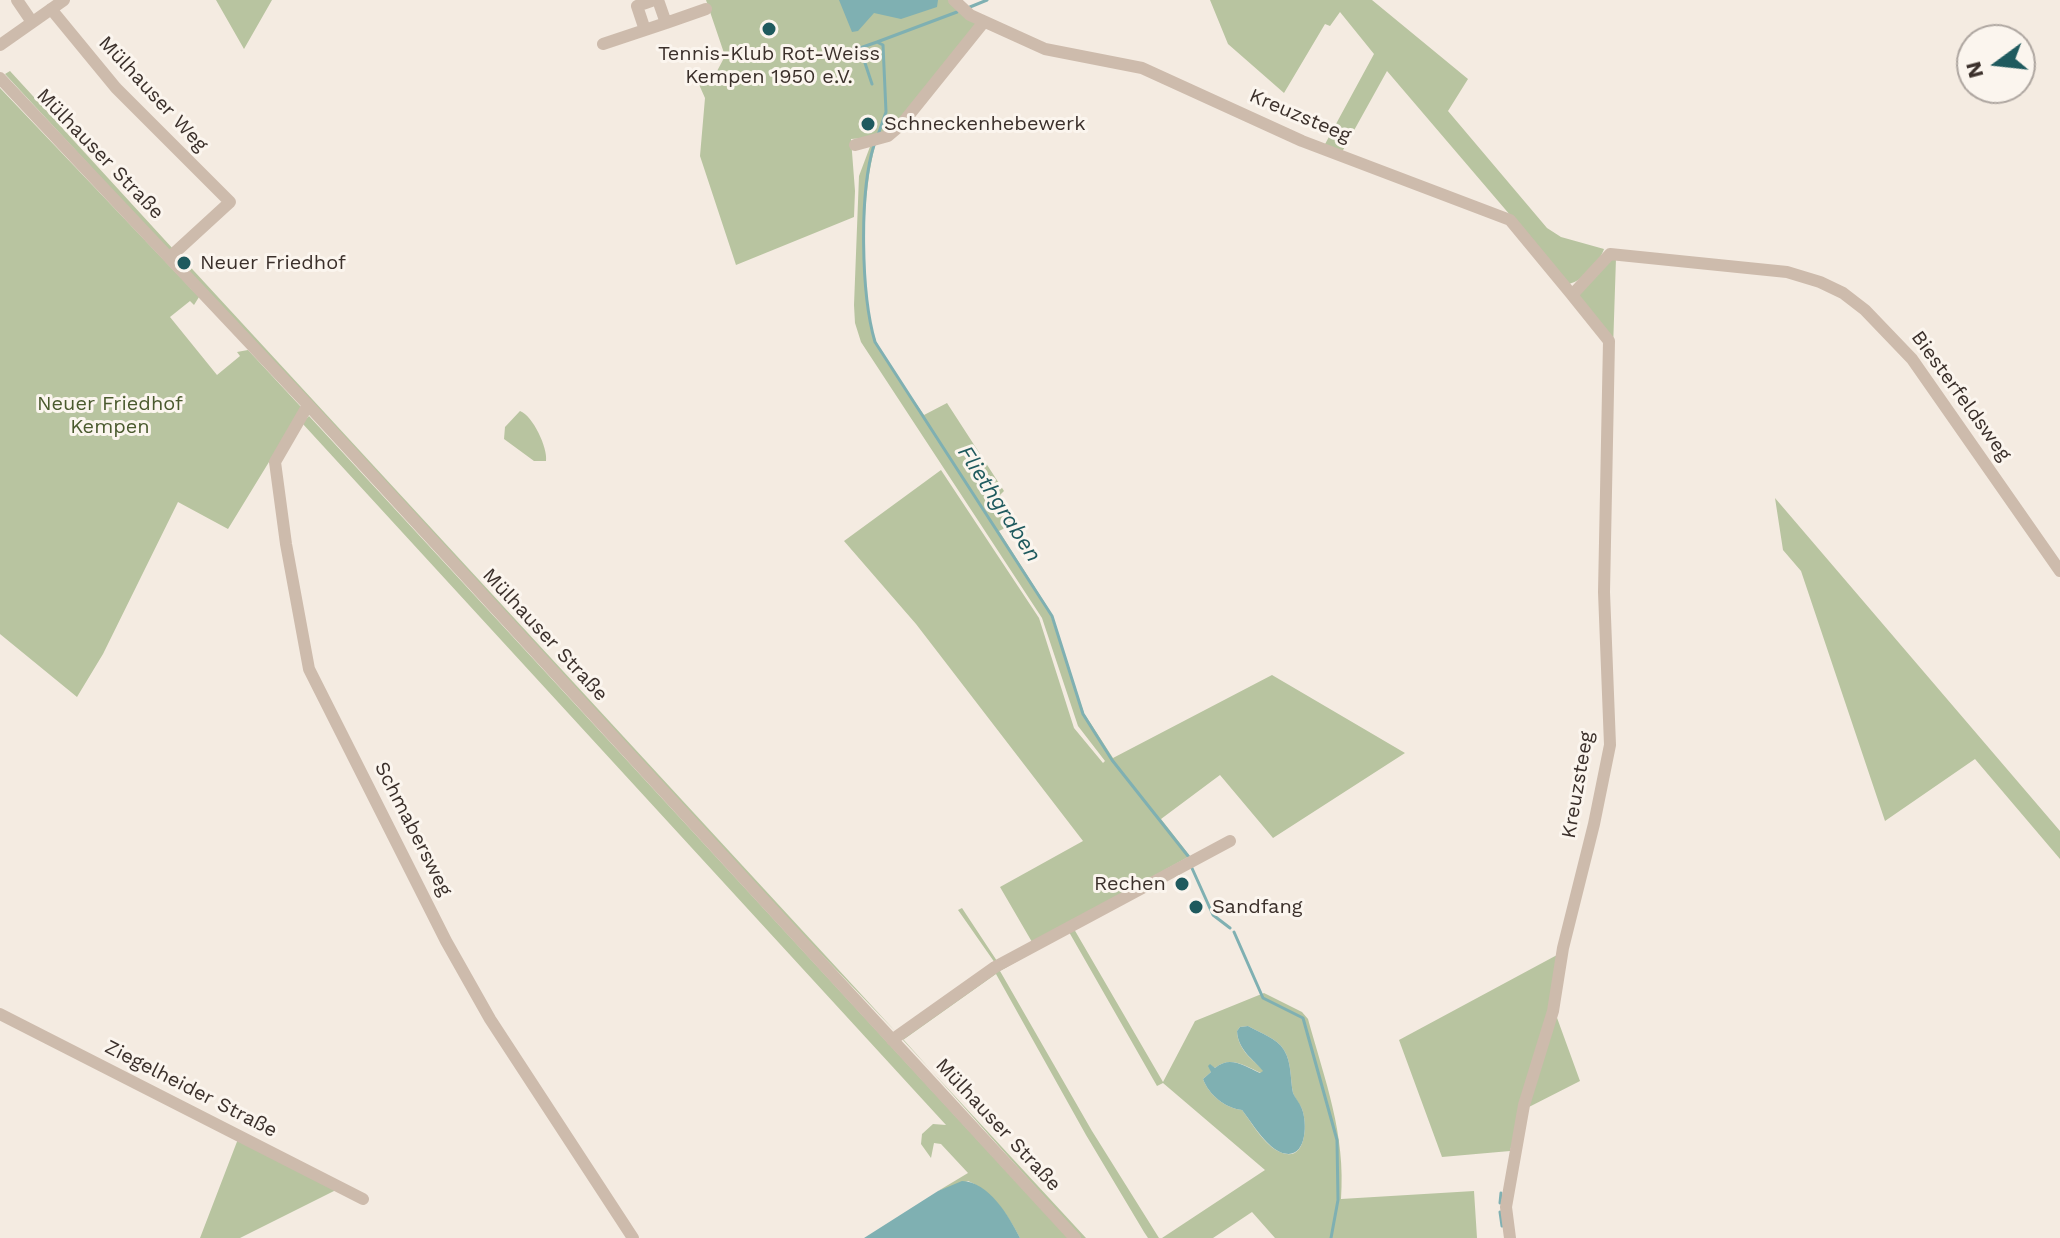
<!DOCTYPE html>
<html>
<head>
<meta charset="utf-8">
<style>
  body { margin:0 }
  #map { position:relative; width:2060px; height:1238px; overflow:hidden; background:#f4ebe1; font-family:"Work Sans",sans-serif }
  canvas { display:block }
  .north { position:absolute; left:1956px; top:24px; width:80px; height:80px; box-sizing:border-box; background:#fbf5ee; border:2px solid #aea6a0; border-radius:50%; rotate:255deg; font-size:22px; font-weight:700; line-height:32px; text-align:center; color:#3b302b }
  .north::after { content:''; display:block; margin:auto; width:28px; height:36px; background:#1f5a5e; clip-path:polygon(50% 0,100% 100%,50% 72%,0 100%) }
</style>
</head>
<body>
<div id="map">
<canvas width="2060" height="1238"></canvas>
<div class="north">N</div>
</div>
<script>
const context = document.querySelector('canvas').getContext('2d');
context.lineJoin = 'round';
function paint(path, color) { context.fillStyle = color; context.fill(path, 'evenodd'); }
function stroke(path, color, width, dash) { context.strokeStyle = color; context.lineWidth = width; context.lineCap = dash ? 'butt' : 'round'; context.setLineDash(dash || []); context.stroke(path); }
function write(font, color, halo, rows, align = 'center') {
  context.font = font + ' "Work Sans",sans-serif'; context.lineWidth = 6; context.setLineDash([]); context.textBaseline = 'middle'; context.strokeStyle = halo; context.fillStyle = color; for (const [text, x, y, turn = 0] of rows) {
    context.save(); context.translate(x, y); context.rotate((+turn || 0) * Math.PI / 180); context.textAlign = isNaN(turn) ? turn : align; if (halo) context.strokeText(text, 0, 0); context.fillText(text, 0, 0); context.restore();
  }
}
paint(new Path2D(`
  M216,0H272L244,49Z
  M706,0H948L975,22V27L898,124L882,137L851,139L855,191L854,217L736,265L700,156L705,98L697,80L716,73L725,56Z
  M1210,0H1372L1468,79L1448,111L1547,228L1561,237L1604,249C1599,263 1584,280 1569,284L1387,71L1342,152L1324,146L1374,54L1340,12L1330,26L1325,24L1284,93L1228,44Z
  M10,71L174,250H168L5,74Z
  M0,88L199,297L194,305L190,301L170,317L217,375L240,356L237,352L248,350L302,408L228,529L178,502L103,654L77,697L0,634Z
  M876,143C862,188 859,293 875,338C884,363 909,392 924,415L947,403L1004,491L1000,495L1017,522L999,531L1048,608L1084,713L1113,758L1272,675L1405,753L1273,838L1220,775L1161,819L1190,856L995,963L958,910L962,908L997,961L1032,942L1000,887L1083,841L916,624L844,541L941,470L1039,618L1074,728L1103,763L1105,761L1078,726L1042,618L861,342L855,323L854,305L859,176L871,144Z
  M182,258L896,1032L775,906L183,265Z
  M1616,258L1613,349L1578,295L1604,264Z
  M520,411C533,416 548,448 546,461H534L504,439L505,427Z
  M309,416L1068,1238H1020C1008,1215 992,1191 968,1181L938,1191L968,1173L941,1144L934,1143L931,1158L921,1144L922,1134L933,1124L946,1125L302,423Z
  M1775,498L2060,831V859L1975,759L1885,821L1801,571L1783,550Z
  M1074,929L1163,1082L1195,1021L1264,993L1302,1012L1308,1019C1325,1081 1346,1134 1341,1199L1474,1191L1477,1238H1275L1252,1212L1213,1238H1162L1265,1170L1163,1083L1157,1086L1069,932L1000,971L1092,1131L1159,1238H1148L1144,1232L1086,1135L996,974L903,1040L1086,1238H1081L903,1039L906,1033L999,969ZM1248,1026C1260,1033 1277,1038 1284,1050C1292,1063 1290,1079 1293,1093C1295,1099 1300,1104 1302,1109C1308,1125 1306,1164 1280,1152C1264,1145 1252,1123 1242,1110C1225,1108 1209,1095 1203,1079L1211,1072L1210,1065L1215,1068C1230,1055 1245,1066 1261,1073L1264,1071C1252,1059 1238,1050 1237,1031L1240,1027Z
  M1557,955L1548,1013L1510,1151L1442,1157L1399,1040Z
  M1556,1015L1580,1081L1525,1109Z
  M238,1139L338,1189L240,1238H200Z`), '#b8c4a0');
paint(new Path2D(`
  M839,0H938L937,7L901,19L874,13L858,31L852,32Z
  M1248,1026C1260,1033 1277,1038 1284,1050C1292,1063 1290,1079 1293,1093C1295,1098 1300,1103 1302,1109C1308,1125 1306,1163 1280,1152C1265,1145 1252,1123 1242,1110C1225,1108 1209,1095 1203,1079L1211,1072L1208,1066L1210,1064L1215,1068C1230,1055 1244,1066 1260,1073L1263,1071C1253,1059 1238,1050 1237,1031L1240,1027Z
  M962,1181C989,1182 1009,1216 1020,1238H864L938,1191Z`), '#7fb0b2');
stroke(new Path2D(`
  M970,7L987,0
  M872,84L860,48L877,42
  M878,135L886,112L883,45L877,42L957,12
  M874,145C859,193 861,294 875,342L1052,616L1083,714L1112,760L1188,856
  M1191,866L1213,915L1230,928
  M1234,932L1263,998L1303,1018L1337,1140L1338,1200L1331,1238
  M1500,1203L1501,1193
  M1500,1212L1502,1226`), '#7fb0b2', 3);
stroke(new Path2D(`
  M17,0L32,22
  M654,0L637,6L645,30L666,23L658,0
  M954,0L970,15L1045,49L1142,68L1302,141L1510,220L1572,295L1610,254L1787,272L1820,282L1843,293L1865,310L1912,359L2060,571
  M51,9L116,88L230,202L170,257
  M666,23L706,9
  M603,44L645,30
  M0,45L64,0
  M0,78L308,405L1075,1238
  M855,145L888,136L901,125L983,23
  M308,405L275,462L286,544L309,669L446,941L490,1019L633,1238
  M0,1014L363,1199
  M892,1040L995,967L1230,841
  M1510,1238L1506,1207L1524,1105L1553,1011L1563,948L1594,824L1610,745L1604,592L1609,341L1572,295`), '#cdbbac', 12);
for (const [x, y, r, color] of [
  [769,29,8,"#1f5a5e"],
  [868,124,8,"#1f5a5e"],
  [184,263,8,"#1f5a5e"],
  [1182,884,8,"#1f5a5e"],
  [1196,907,8,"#1f5a5e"]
]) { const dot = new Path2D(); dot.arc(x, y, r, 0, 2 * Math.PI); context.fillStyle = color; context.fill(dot); stroke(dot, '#fbf5ee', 3); }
write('20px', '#3b302b', '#fbf5ee', [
  ["Tennis-Klub Rot-Weiss",769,54,"center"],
  ["Kempen 1950 e.V.",769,77,"center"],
  ["Schneckenhebewerk",884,124],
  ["Neuer Friedhof",200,263],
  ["Rechen",1166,884,"right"],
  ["Sandfang",1212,907]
], 'left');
write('20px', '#3b302b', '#fbf5ee', [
  ["Mülhauser Weg",153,94,47],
  ["Kreuzsteeg",1300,116,23],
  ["Mülhauser Straße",100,154,46],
  ["Biesterfeldsweg",1961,396,54],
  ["Mülhauser Straße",545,635,47],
  ["Kreuzsteeg",1578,785,-80],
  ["Schmabersweg",413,829,63],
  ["Ziegelheider Straße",191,1089,27],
  ["Mülhauser Straße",998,1125,47]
]);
write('20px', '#4a5a2e', '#fbf5ee', [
  ["Neuer Friedhof",110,404],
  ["Kempen",110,427]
]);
write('italic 22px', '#1f5a5e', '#fbf5ee', [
  ["Fliethgraben",999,504,57]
]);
</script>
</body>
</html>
